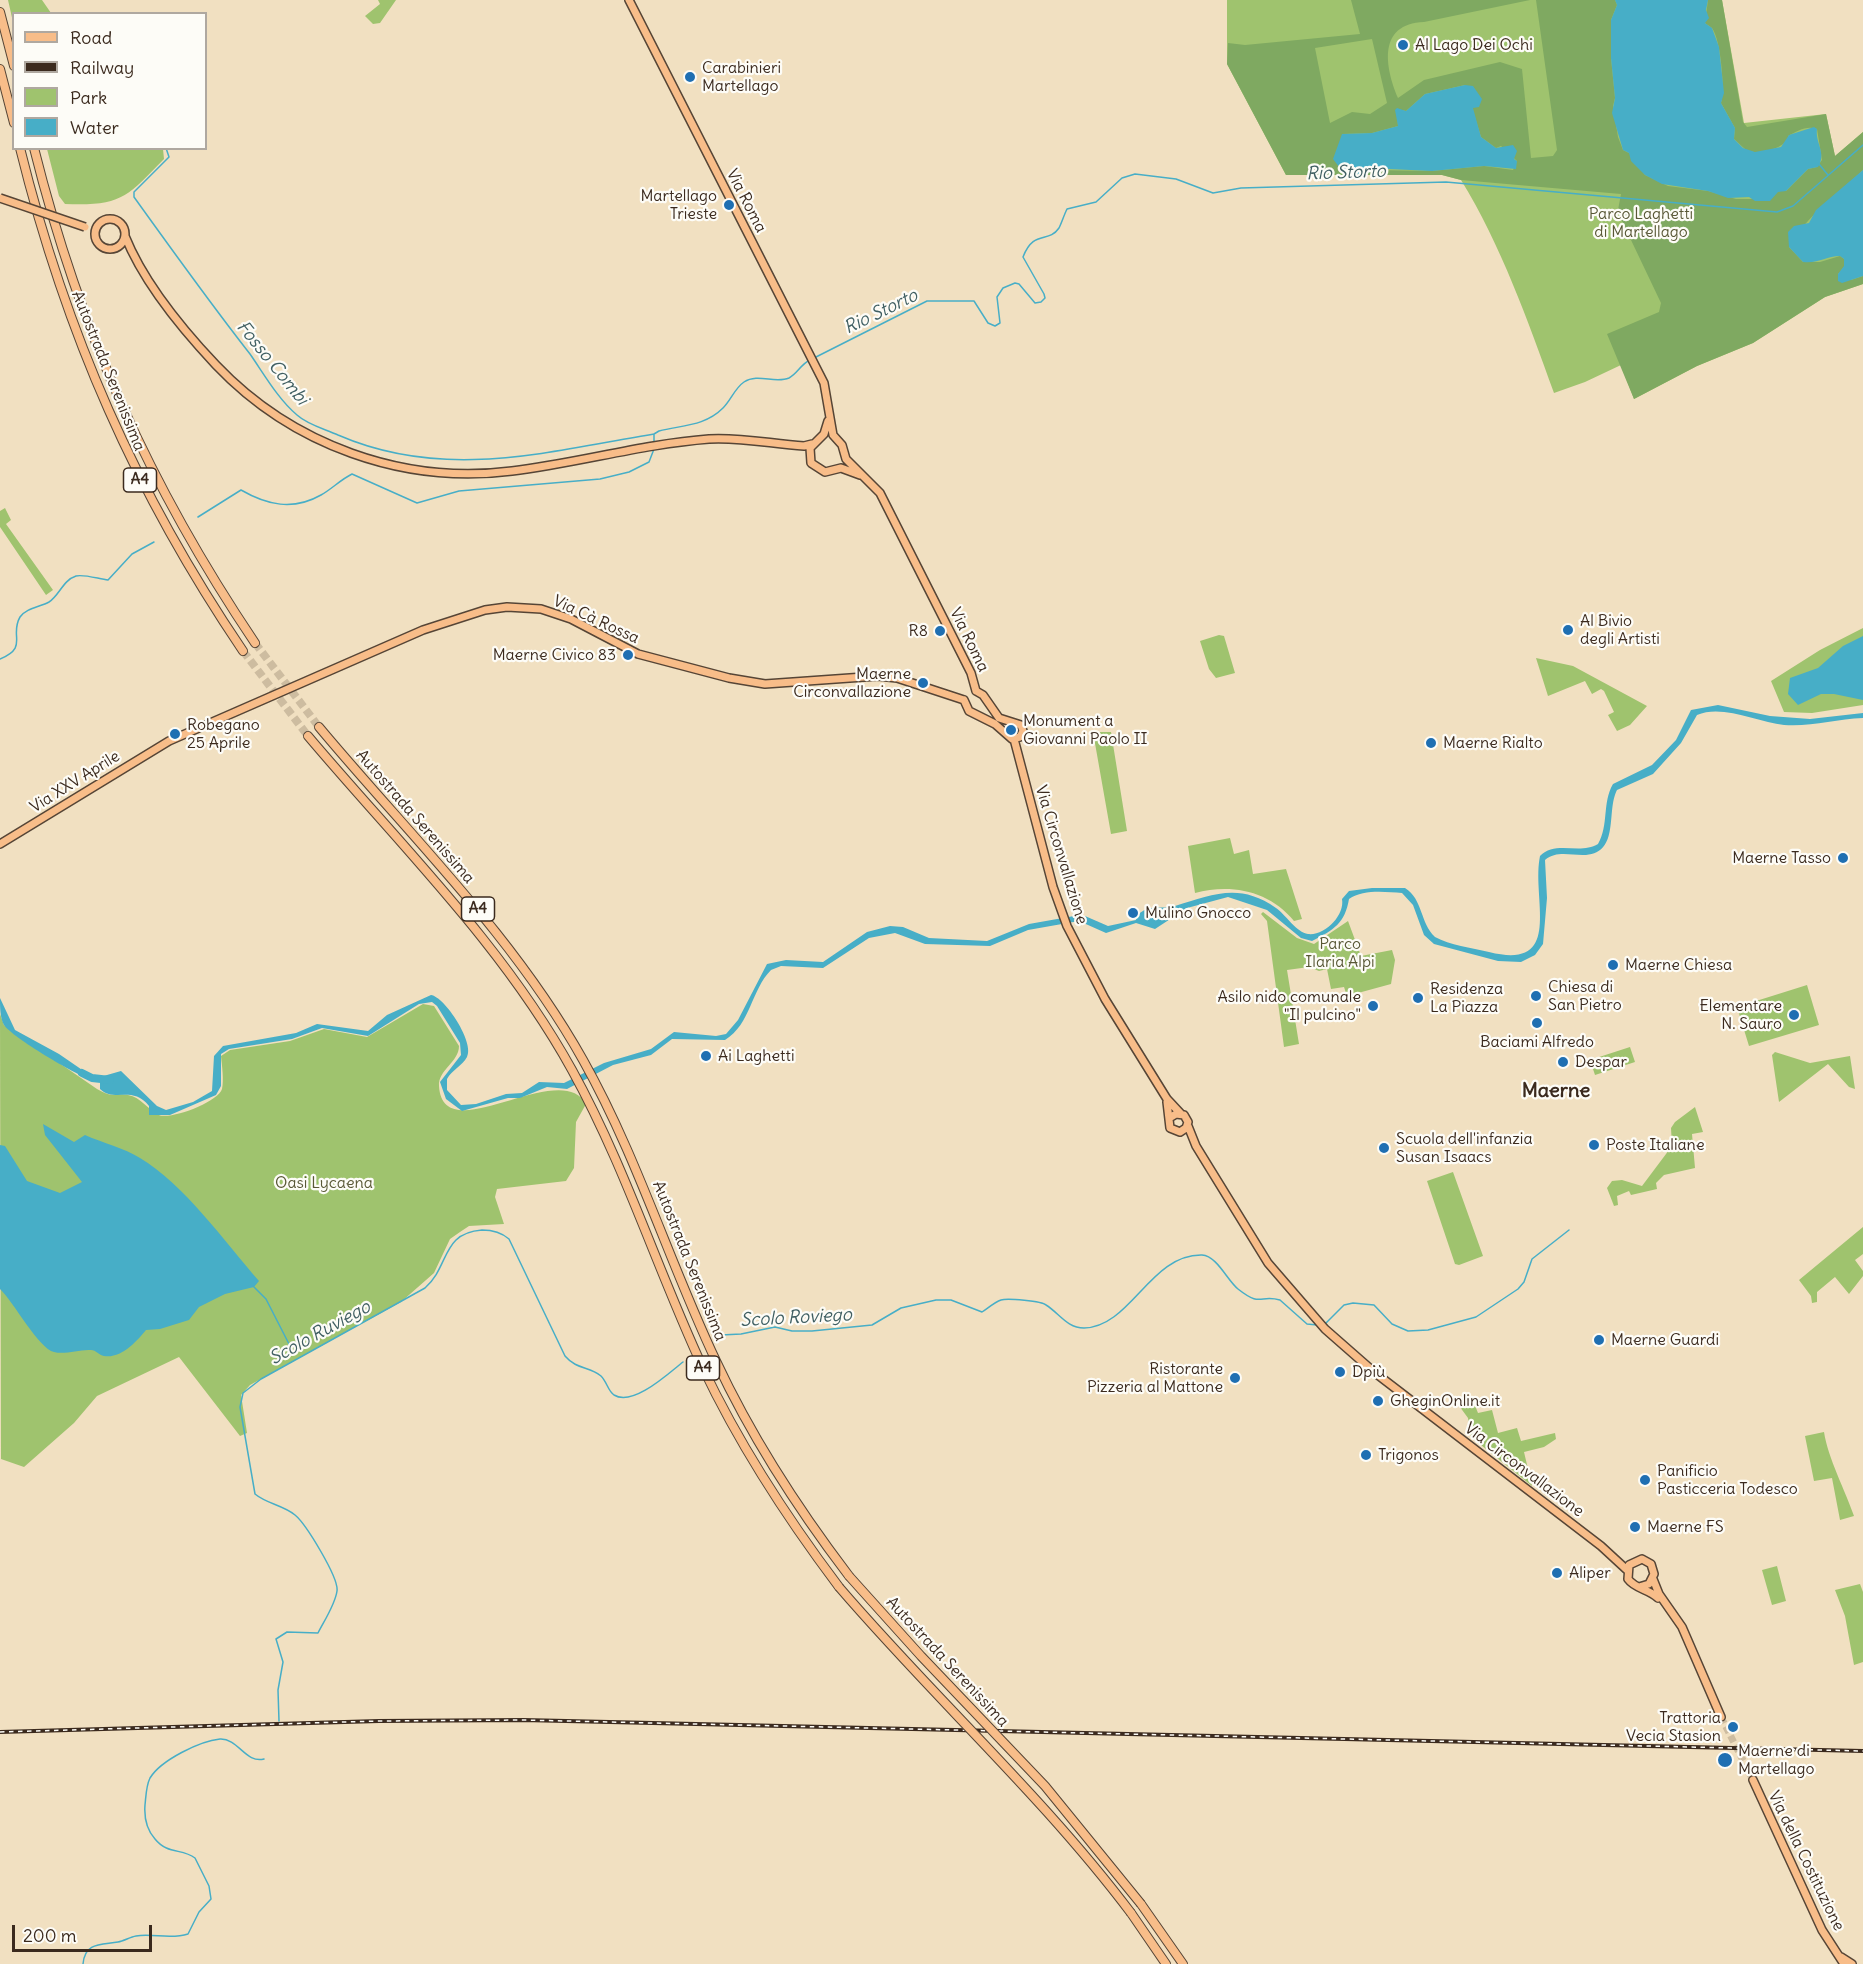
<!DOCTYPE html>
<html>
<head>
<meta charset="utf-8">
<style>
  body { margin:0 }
  #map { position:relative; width:1863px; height:1964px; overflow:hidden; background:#f1e0c1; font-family:Delius,sans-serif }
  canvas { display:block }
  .legend { position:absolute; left:12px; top:12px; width:195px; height:138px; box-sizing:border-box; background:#fdfcf7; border:2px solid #afa8a0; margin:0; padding:8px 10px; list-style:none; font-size:18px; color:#3b2a1e }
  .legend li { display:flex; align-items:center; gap:12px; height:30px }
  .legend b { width:30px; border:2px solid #afa8a0 }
  .scale { position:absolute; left:12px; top:1925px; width:140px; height:27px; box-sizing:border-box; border:3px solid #3b2a1e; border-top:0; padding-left:8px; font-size:18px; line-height:21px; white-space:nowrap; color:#3b2a1e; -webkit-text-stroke:4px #fdfcf7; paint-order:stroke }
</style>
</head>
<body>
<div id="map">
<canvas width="1863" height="1964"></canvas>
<ul class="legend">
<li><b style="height:8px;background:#f8bd89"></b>Road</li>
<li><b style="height:8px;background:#3b2a1e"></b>Railway</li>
<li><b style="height:16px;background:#9fc36e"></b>Park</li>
<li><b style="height:16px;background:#47aec7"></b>Water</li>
</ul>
<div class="scale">200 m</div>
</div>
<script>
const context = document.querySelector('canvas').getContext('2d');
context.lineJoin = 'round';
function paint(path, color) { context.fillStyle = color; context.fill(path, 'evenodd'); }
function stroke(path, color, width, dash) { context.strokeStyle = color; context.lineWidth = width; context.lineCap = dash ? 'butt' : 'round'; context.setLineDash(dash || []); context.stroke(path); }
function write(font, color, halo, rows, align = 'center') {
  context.font = font + ' Delius,sans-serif'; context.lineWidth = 4.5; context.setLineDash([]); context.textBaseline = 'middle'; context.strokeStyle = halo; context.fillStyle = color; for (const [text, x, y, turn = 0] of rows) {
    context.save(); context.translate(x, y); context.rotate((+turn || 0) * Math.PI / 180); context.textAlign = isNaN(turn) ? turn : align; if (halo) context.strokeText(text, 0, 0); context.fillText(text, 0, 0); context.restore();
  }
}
paint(new Path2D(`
  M8,0H42L51,13L14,14L13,22Z
  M378,0H396L380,23L373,24L365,16L380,4Z
  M1227,0H1722L1744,123L1826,114L1835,156L1863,132V284L1825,297L1753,343L1697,366L1634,399L1621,365L1585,382L1554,393C1528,321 1501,245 1461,180L1442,175H1286L1227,64Z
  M47,149H163L164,159C126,198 121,206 65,204L59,196Z
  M5,508L11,520L6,524L53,590L46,595L0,527V511Z
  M1863,628V705L1812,713L1784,712L1771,681L1820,650Z
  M1219,635L1224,636L1235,673L1216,678L1209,669L1200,641Z
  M1536,658L1573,666L1647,706L1630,725L1617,731L1608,715L1614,712L1604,691L1601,689L1592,694L1585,681L1548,696Z
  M1093,732H1111L1127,831L1111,834Z
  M1230,838L1234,854L1249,850L1253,874L1286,869L1302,919L1294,921C1270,891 1231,883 1195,893L1188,846Z
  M1263,912L1297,938L1314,944L1348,921L1361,956L1392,950L1395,960L1391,984L1347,996L1344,987L1331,989L1327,969L1319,971L1309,967L1287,970L1299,1044L1284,1047L1267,921L1261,914Z
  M1807,985L1819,1025L1749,1046L1737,1007Z
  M423,1004L434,1006L459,1046C459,1062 438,1070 439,1086C443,1152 560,1057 586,1104L576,1122L574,1168L566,1181L497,1189L495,1197L504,1224L469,1226L460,1232L450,1239L434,1273L401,1302L250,1385L241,1395L247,1433L240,1436L179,1357L97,1396L74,1423L24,1467L1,1459L0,1014L4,1025L97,1089C114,1099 112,1092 128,1095C141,1097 148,1110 159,1115C171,1120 218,1102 222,1089C224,1080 222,1066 221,1056L230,1050L290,1041L324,1029L367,1037Z
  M1630,1047L1635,1062L1595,1075L1590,1060Z
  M1775,1052L1810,1063L1850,1056L1855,1089L1849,1087L1828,1064L1779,1102L1772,1055Z
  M1695,1107L1703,1132L1692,1134L1695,1168L1664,1175L1656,1183L1657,1189L1631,1195L1629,1191L1617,1196L1618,1205L1614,1206L1607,1188L1612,1181L1622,1180L1642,1186L1672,1146L1671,1128L1675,1122Z
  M1453,1172L1483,1256L1459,1265L1455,1264L1427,1181Z
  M1863,1227V1254L1855,1260L1863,1271V1276L1849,1294L1835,1277L1817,1292V1302L1812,1303L1811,1296L1799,1280Z
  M1472,1398L1478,1413L1492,1410L1498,1433L1517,1428L1521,1441L1555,1433L1556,1439L1544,1447L1524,1452L1532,1486L1471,1437L1468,1418L1457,1403Z
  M1824,1432C1828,1458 1845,1490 1854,1516L1840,1520L1832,1478L1814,1481L1805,1436Z
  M1777,1566L1786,1601L1772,1605L1762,1570Z
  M1860,1584L1863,1592V1662L1854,1665L1845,1616L1835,1590Z`), '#9fc36e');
paint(new Path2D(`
  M1351,0H1530L1424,22C1377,24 1385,67 1398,98L1424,80L1500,62L1522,69L1531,158L1553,156L1557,150L1536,0H1615L1617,5L1611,20V58L1615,98L1613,106L1618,137L1623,150L1629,153L1645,175L1668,186L1708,191L1736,199H1753L1780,190L1786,191L1808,169L1817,167L1822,160L1817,129C1807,125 1797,131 1788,136V140C1780,149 1756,157 1745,149C1741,146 1738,142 1734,139L1735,128L1721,103C1725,90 1721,40 1712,28C1710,26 1707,25 1705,23L1708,0H1722L1743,122L1747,127L1826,114L1835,156L1863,132V170C1836,196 1807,215 1789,247L1803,262H1820L1840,256L1844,259L1845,266L1838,274L1851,280L1863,276V284L1825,297L1753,343L1697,366L1634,399L1607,334L1659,312L1661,303L1621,219L1618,210L1621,194L1461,180L1442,175H1286L1227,64L1228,43L1245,45L1360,34ZM1372,39L1387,103L1370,114L1352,112L1330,123L1315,48ZM1465,85L1481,137L1496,148L1501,146L1517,161L1513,170L1484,166L1432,171L1370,170L1342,134L1372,133L1398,126L1397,109L1406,111L1425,94Z`), '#7fa961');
paint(new Path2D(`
  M1615,0H1708L1706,10L1709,18L1705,23L1712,28L1719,47L1724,93L1721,103L1735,128L1734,139L1743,148L1755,152L1781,147L1789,135L1814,127L1817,129C1815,143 1827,153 1818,167L1808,169L1786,191L1778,192L1770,201H1755L1749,197L1728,198L1708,191L1662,184L1645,175L1631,161L1629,153L1623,150L1612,113L1615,98L1611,58V20L1617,5Z
  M1465,85L1473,86L1482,99L1479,107L1473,108L1481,137L1496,148L1513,145L1517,151L1514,159L1517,161L1516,169L1484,166L1432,171L1389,169L1346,176L1333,159L1342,134L1372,133L1398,126L1395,110L1397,108L1406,111L1425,94Z
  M1863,170V276L1842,283L1838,281V274L1844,266V259L1840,256C1826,256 1818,264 1803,262L1789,247L1788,232L1794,226L1809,223L1816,210Z
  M1863,636V700L1834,694H1821L1798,705L1788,694L1790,678L1818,668L1843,646Z
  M1718,705L1770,716L1810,719L1863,713V718C1836,719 1811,727 1784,725C1758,722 1722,704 1697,715L1681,743L1653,774L1617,790C1606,811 1620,852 1586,855C1572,856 1557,850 1545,860L1547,898L1543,944L1535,955L1521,962L1498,961L1434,944L1424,935L1413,905L1402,893C1386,892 1363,889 1349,899C1345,923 1334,930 1312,941L1301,938L1267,910L1228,897L1187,908L1155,929L1136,923L1106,933L1079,921L1028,930L990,946L925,944L895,933L869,938L823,968L781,966L771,970C751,990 751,1024 725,1040L672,1039L651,1055L613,1065L567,1089L547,1087L520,1098H508L462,1111L446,1099L440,1082L461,1055L460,1043L437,1006L432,1002L419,1004L368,1036L322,1028L292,1039L229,1049L221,1054V1086L216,1095L170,1115H149V1106C132,1085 115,1103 100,1089V1077L121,1071L157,1106L166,1110L193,1102L212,1091L214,1056L223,1046L296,1033L317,1024L368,1031L387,1015L431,995C445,997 475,1043 467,1057C462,1066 452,1070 447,1079V1090L461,1105L476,1104L506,1094L522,1093L539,1082L564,1083L604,1063L651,1049L674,1032L716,1036L726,1034L738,1020L767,964L786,960L823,962L867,932L890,926L903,927L929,938L987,941L1029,924L1074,916H1085L1108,926L1136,920L1135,916C1139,914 1143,910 1147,909C1156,906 1166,909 1175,906C1212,895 1239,882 1276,908C1285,914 1297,933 1308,934C1325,936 1345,915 1342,899L1349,891L1372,888H1405C1423,899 1420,923 1435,937C1450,945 1471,948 1489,952C1565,971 1531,899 1540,856C1555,840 1580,855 1598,844C1609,825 1602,803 1613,784L1652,765L1676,740L1691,710Z
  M0,998L15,1030L59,1054L91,1076V1080C75,1074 13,1038 4,1025C0,1018 0,1007 0,998Z
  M43,1124L74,1142L85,1135C103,1143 124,1148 140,1158C184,1184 225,1242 259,1281L254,1287L225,1294L199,1307L189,1320L160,1329L146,1330C137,1341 121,1359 104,1356C99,1355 96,1350 91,1350C80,1349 65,1355 54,1352C39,1349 13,1301 0,1289V1145L5,1146L27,1181L60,1193L82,1182L45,1135Z`), '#47aec7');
stroke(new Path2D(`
  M166,148L169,157L134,192V197C172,250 210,303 250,354C264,374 278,399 297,415C308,425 325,429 338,435C444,481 546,452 654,434
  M1819,164L1828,175
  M814,358L927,301H974L988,323L995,326L1000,323L997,297L1003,288L1015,283L1019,284L1035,303L1041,302L1045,298L1044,294L1023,257C1034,229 1048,244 1059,228C1062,222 1064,215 1067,209L1096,202L1122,178L1135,174L1176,179L1213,193L1241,188L1446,182L1777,212L1793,206L1863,145
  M654,445V434L659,431C683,425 705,426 723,408C731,400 735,388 744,382C758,373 775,384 789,378C797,374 801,364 810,360
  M198,517L241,490C267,505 293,511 321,495C332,489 340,480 352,474L417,503L459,491L600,479L629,472L649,462L654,449
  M0,659C29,647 9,636 20,617C26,608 40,607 49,602C59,596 63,580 76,576C84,574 99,579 108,580L132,554L154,542
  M254,1287L266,1299L289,1344
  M1325,1324L1344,1305L1353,1303L1374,1305L1392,1324L1408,1331L1428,1330L1476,1317L1518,1289L1524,1282L1532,1259L1569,1230
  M721,1335L741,1334L775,1327L792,1331H812L872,1325L901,1308L936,1300H951L982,1312C988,1308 995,1302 1001,1300C1007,1298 1042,1301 1046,1305C1059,1313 1067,1328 1084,1328C1131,1327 1150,1254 1202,1255C1217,1256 1227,1280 1238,1289C1262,1308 1259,1294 1280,1300L1307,1324L1317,1325
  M279,1721L278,1690L283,1662L276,1639L287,1632L318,1633C324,1621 335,1605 337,1591C339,1578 306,1524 295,1515C283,1505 267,1504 255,1494L240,1407L243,1393L261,1379L425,1288C450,1266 441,1233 482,1230C492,1230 501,1232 509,1239L565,1356C577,1370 589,1366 601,1376C607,1382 608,1391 614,1395C633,1407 669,1373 683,1362
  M83,1964C85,1942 101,1945 118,1942C124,1941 130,1937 136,1936C153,1933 170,1940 188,1934L199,1912L211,1899L209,1886L195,1858C182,1848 168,1855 155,1839C146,1829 144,1818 145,1805C146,1796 146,1786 150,1778C161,1760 200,1741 220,1739C238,1738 246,1764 264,1759`), '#47aec7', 1.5);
stroke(new Path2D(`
  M82,1073L92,1078L110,1080`), '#47aec7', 8);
stroke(new Path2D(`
  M1721,1717L1753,1780`), '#cdbca0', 7, [7, 3.5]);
stroke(new Path2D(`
  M255,643L319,727
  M243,651L308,736`), '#cdbca0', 8, [8, 4]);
const major = new Path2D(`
  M629,0L824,383L833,435L842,445L846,459L880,493L971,673L976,691
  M95 234a15 15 0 1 1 30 0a15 15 0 1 1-30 0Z
  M125,236C143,281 183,330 216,365C292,445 403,485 512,471C578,463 643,444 709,439C741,437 772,444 804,446L812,444
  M828,421L824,434L810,448L811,463L825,472L841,468L860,475
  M964,700L969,711L995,724L1012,739L1020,737L1023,731L1021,725L999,718L983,695L976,691
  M1014,739L1053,887L1067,926L1105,999L1167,1099L1181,1114
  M0,844L169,741L423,630L485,610L507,607L541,609L571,619L638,654L729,678L765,684L878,676L897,678L964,700
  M1167,1102L1170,1128L1180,1132L1186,1128L1188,1122L1184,1115L1176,1114L1171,1117
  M1188,1126L1196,1146L1268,1263L1325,1329L1374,1372L1601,1546L1627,1570
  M1653,1579L1659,1594L1682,1627L1721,1717
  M1639,1587L1649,1584L1654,1574L1651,1564L1642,1559L1629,1565L1628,1579C1635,1589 1649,1589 1658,1598
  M1753,1780L1822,1930L1844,1964
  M1841,1957L1852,1964`);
const highway = new Path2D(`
  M0,12L14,66
  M0,69L14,123
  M20,148C66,334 136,493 243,651
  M34,148C80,332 150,487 255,643
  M319,727C410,836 513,935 583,1060C637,1156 669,1262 716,1361C752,1438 798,1509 849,1576
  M308,736C400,845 503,945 572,1070C625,1166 657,1269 703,1368C740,1446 787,1518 839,1587
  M1141,1904L1183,1964
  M1131,1913L1166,1964`);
stroke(major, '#564536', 10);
stroke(highway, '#564536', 10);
stroke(major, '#f8bd89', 7);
stroke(highway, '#f8bd89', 8);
const rail = new Path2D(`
  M0,1732L379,1721L523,1720L1863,1751`);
stroke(rail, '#3b2a1e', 4);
stroke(rail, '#fdfcf7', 1.5, [4.5]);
const majorBridge = new Path2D(`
  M0,198L85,227`);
const highwayBridge = new Path2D(`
  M849,1576L921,1656L1045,1786L1141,1904
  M839,1587C935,1699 1042,1795 1131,1913`);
stroke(majorBridge, '#564536', 10, []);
stroke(highwayBridge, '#564536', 10, []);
stroke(majorBridge, '#f8bd89', 7);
stroke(highwayBridge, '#f8bd89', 8);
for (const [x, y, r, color] of [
  [1403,45,6,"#1f6fb2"],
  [690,77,6,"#1f6fb2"],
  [729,205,6,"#1f6fb2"],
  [1568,630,6,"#1f6fb2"],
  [940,631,6,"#1f6fb2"],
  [628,655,6,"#1f6fb2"],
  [923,683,6,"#1f6fb2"],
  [1011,730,6,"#1f6fb2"],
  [175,734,6,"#1f6fb2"],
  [1431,743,6,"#1f6fb2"],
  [1843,858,6,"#1f6fb2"],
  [1133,913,6,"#1f6fb2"],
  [1613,965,6,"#1f6fb2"],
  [1536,996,6,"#1f6fb2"],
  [1418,998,6,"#1f6fb2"],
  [1373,1006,6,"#1f6fb2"],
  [1794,1015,6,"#1f6fb2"],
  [1537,1023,6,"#1f6fb2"],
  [706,1056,6,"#1f6fb2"],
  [1563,1062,6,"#1f6fb2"],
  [1594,1145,6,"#1f6fb2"],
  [1384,1148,6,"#1f6fb2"],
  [1599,1340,6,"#1f6fb2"],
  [1340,1372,6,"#1f6fb2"],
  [1235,1378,6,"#1f6fb2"],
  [1378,1401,6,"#1f6fb2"],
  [1366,1455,6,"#1f6fb2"],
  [1645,1480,6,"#1f6fb2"],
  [1635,1527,6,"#1f6fb2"],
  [1557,1573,6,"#1f6fb2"],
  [1733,1727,6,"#1f6fb2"],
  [1725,1760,8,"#1f6fb2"]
]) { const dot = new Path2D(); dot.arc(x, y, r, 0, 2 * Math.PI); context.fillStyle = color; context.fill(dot); stroke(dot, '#fdfcf7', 2); }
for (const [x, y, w] of [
  [140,480,33],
  [478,909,33],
  [703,1368,33]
]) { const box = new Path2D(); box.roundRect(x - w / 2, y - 12, w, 24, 4.5); context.fillStyle = '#fdfcf7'; context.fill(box); stroke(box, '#3b2a1e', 1.5); }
write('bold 15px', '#3b2a1e', null, [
  ["A4",140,480],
  ["A4",478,909],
  ["A4",703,1368]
]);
write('16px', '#3b2a1e', '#fdfcf7', [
  ["Al Lago Dei Ochi",1415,45],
  ["Carabinieri",702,68],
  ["Martellago",702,86],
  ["Martellago",717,196,"right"],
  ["Trieste",717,214,"right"],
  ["Al Bivio",1580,621],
  ["degli Artisti",1580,639],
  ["R8",928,631,"right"],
  ["Maerne Civico 83",616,655,"right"],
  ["Maerne",911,674,"right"],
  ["Circonvallazione",911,692,"right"],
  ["Monument a",1023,721],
  ["Giovanni Paolo II",1023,739],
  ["Robegano",187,725],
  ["25 Aprile",187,743],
  ["Maerne Rialto",1443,743],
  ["Maerne Tasso",1831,858,"right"],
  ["Mulino Gnocco",1145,913],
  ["Maerne Chiesa",1625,965],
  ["Chiesa di",1548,987],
  ["San Pietro",1548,1005],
  ["Residenza",1430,989],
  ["La Piazza",1430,1007],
  ["Asilo nido comunale",1361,997,"right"],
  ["\"Il pulcino\"",1361,1015,"right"],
  ["Elementare",1782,1006,"right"],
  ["N. Sauro",1782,1024,"right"],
  ["Baciami Alfredo",1537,1042,"center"],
  ["Ai Laghetti",718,1056],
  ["Despar",1575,1062],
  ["Scuola dell'infanzia",1396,1139],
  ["Susan Isaacs",1396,1157],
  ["Poste Italiane",1606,1145],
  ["Maerne Guardi",1611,1340],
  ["Ristorante",1223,1369,"right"],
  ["Pizzeria al Mattone",1223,1387,"right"],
  ["Dpiù",1352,1372],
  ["GheginOnline.it",1390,1401],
  ["Trigonos",1378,1455],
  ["Panificio",1657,1471],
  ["Pasticceria Todesco",1657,1489],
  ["Maerne FS",1647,1527],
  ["Aliper",1569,1573],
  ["Trattoria",1721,1718,"right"],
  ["Vecia Stasion",1721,1736,"right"],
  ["Maerne di",1738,1751],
  ["Martellago",1738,1769]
], 'left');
write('16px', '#3b2a1e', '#fdfcf7', [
  ["Via Roma",746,201,63],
  ["Autostrada Serenissima",108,371,68],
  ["Via Cà Rossa",596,620,25],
  ["Via Roma",969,640,64],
  ["Via XXV Aprile",75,782,-32],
  ["Autostrada Serenissima",415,817,49],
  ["Via Circonvallazione",1061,855,73],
  ["Autostrada Serenissima",689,1261,68],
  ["Via Circonvallazione",1524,1470,37],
  ["Autostrada Serenissima",947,1662,47],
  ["Via della Costituzione",1806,1861,64]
]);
write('16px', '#595836', '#fdfcf7', [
  ["Parco Laghetti",1641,214],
  ["di Martellago",1641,232],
  ["Parco",1340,944],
  ["Ilaria Alpi",1340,962],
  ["Oasi Lycaena",324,1183]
]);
write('italic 18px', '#405f62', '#fdfcf7', [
  ["Rio Storto",1346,173,-2],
  ["Rio Storto",881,312,-26],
  ["Fosso Combi",272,363,51],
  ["Scolo Roviego",796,1318,-3],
  ["Scolo Ruviego",320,1333,-29]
]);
write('bold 20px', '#3b2a1e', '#fdfcf7', [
  ["Maerne",1556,1091]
]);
</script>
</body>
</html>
